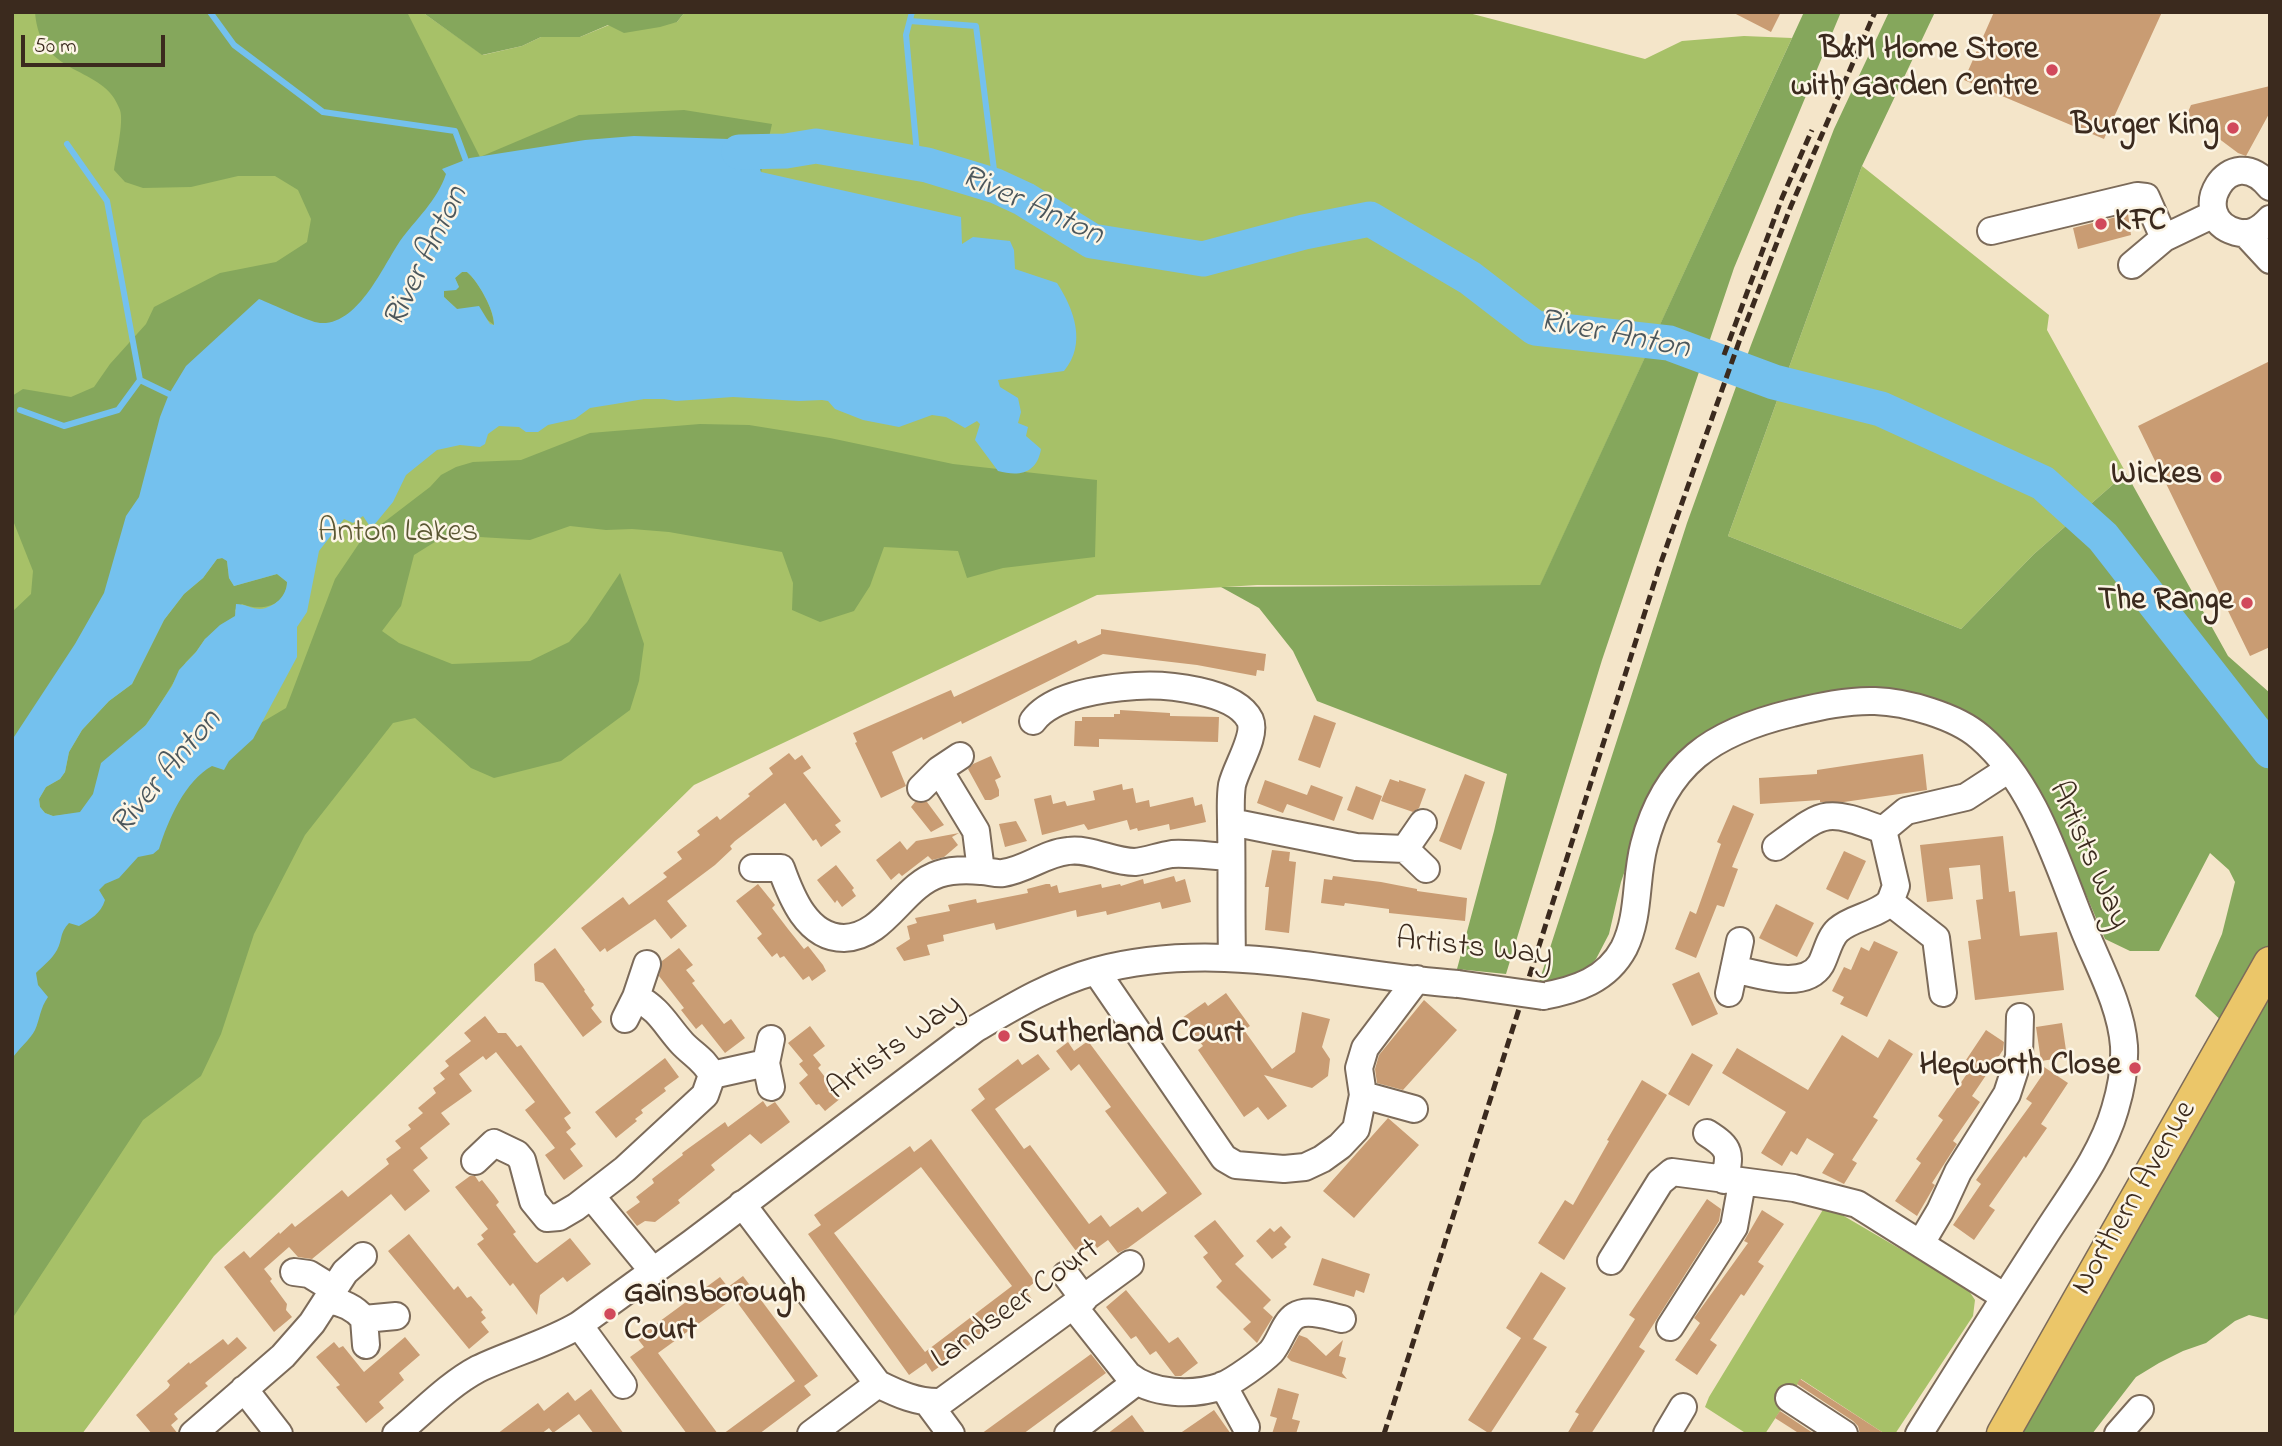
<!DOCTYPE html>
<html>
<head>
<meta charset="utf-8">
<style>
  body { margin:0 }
  #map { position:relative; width:2282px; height:1446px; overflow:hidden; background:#f4e5c9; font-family:"Indie Flower",sans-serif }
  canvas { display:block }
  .frame { position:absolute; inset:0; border:14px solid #3b2a1e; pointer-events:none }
  .scale { position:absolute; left:21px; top:35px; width:144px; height:32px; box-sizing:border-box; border:4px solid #3b2a1e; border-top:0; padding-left:9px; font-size:21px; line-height:24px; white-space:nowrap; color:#3b2a1e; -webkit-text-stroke:5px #fcf5e5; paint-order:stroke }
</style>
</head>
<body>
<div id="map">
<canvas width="2282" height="1446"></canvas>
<div class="frame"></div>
<div class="scale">50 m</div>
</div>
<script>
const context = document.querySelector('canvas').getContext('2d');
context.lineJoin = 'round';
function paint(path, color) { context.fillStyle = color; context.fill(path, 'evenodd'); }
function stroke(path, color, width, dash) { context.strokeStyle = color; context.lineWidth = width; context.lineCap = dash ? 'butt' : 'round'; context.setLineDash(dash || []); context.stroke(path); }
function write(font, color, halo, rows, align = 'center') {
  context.font = font + ' "Indie Flower",sans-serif'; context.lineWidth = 5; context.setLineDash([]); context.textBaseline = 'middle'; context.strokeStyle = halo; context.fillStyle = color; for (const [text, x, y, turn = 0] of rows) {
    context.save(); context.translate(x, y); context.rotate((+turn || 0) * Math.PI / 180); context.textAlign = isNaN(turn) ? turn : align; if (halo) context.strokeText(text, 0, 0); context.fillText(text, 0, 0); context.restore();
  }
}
paint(new Path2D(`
  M12,12H422L483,55L522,46L541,37H580L609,25L677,22L685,12H1465L1645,59L1682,41L1744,36L1792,38L1540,586L1257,585L1097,595L694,785L214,1256L82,1434H12Z
  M1862,166L2049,315L2047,330L2126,473L2034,554L1961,629L1728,536Z
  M1824,1208L1837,1212L1967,1288L1975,1300L1973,1316L1895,1434H1885L1801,1379L1765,1434H1747L1705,1407L1709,1397Z`), '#a7c168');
paint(new Path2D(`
  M35,12H407L480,157L579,115L684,110L772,124L761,172L633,175L344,328L210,371L12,860V612L31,594L33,571L12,518V396L23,389L71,397L94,387L110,364L146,324L154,307L220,273L276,262L307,242L311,219L298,190L275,176H238L191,187L143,188L125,182L114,170C116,156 124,122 120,110C104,63 40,80 35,12Z
  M422,12H685L677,22L660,27L624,33L608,25L580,37H541L522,46L482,55Z
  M1804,12H1841L1734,268L1602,660L1506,974L1457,969L1494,831L1507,774L1317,701L1293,651L1259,608L1221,587L1540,585Z
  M1889,12H1935L1862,166L1728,536L1961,629L2034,554L2126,473L2228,656L2270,693V1320L2249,1315L2235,1321L2206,1343L2183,1351L2159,1363L2136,1377L2092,1434H2021L2228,1065L2240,1038L2195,996L2222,934L2235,882L2229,870L2210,853L2159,951H2130L2105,939L2052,815L2011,753L1991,729L1974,716L1951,706L1775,707L1742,715L1707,731L1691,745L1649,800L1621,882L1609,934L1596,959L1584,972L1569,980L1539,982L1687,523L1751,345L1834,129Z
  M462,272H467C479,282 494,310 494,325C480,314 478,309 457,309L444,297V291L459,287L455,278Z
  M700,424L749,425L830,438L953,464L1097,480L1095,557L1003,568L967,578L958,551L884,547L870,586L854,611L820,622L792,610L793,583L782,552L669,532L632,529L606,530L570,526L530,540L446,535L414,555L401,606L382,631L399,643L452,664L530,661L569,642L587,622L620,573L644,644L639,681L630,710L561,761L494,778L471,768L415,718L393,723L305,835L254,934L221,1034L201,1076L143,1120L12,1319V891L237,737L286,708L335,579L362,539L430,487L441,475L456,467L473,462L521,460L590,433Z
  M223,558L227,561L229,578L234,586L277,574L287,582C287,606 261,612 242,604L235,610L236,616L205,639L196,652L186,662L156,711L80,813L53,816L45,813L40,807L39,799L46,787L60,779L65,772L69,752L82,730L109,701L132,684L164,620L184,594L203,578L217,559Z`), '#85a75c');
paint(new Path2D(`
  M634,136L729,139L754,144L788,143L784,162L767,161L759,165L761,172L961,217L962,244L973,237L1010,241L1014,250L1015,269L1057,283C1074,309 1087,344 1064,371L998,380L1000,387L1018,398L1021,412L1018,423L1028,427L1026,436L1041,449C1037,473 1020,477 998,471L975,440L980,424L977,421L965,428L946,417L932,415L899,427L863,420L835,409L828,401L822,400L799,401L733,397L676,401L664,399H644L615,404L590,408L575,419L548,425L538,432H526L519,427L499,426L488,434L485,444L480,447L460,445L437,450L406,475L393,502L374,525H369L363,516L353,523L344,519L319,551L307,612L297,627V657L253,739L229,761L224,770L212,766C185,781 168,820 159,849L153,854L138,857L119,878L105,884L99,890L105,900C101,914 90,919 79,926L69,923C59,934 63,939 57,950C52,959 43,966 36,973L38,985L48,997C40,1008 40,1019 35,1030C30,1040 18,1049 12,1059V740L75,644L104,593L126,516L139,497L160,417L169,394L186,366L259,299C272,304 309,322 320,323C358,326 383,266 400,241C416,219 437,201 446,174L442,169L470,158L585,140ZM462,272H467C478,281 495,311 494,325L490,324L479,306L457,309L444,297V291L456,290L459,287L455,278ZM222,558L227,561L229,578L234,586L277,574L287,582C287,596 274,608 260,609C252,609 245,604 236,604L235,616L220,625L205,639L196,652L179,670L172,686L146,725L101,763L93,794L80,812L53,816L45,813L40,807L39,799L46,787L60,779L65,772L69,752L82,730L109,701L132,684L164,620L184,594L203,578L217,559Z`), '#74c1ee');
stroke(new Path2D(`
  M210,12L234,45L323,112L455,131L468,166
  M912,12L906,35L918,164
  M910,21L976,26L996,186
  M67,144L107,201L140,380L169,394
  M20,410L64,426L118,410L140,380`), '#74c1ee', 6);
stroke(new Path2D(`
  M739,152L786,151L816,146L927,165L996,186L1024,199L1092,241L1203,259L1304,232L1370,219L1470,278L1535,328L1669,343L1774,382L1881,409L2043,483L2103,537L2270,751`), '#74c1ee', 35);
paint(new Path2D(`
  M1732,12H1781L1771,32Z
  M1994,12H2162L2104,139L1964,80Z
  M2270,86V112L2246,156L2238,153L2190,117L2188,112L2191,105Z
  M2128,214L2131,235L2078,249L2073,228Z
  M2270,361V647L2250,656L2138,426Z
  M1101,629L1266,654L1264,671L1257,670L1256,676L1197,665L1103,654L962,724L961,721L923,740L922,737L892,752L906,786L881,798L855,743L857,742L853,733L951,690L954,697L1076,640L1078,644L1101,634Z
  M1120,710L1170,713V716L1219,717L1218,742L1099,739V747L1074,746L1075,721H1082V717H1114V714H1120Z
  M1314,715L1336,723L1320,768L1298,760Z
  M789,753L795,760L802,755L811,768L803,773L841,821L835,825L841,832L821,847L816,839L813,841L785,803L735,841L730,846L732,849L715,865L667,901L687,926L671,939L655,919L607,952L605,948L600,952L581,928L623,897L629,905L667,877L663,873L682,859L677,852L700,835L697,831L717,816L720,820L750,796L748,794L773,774L769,768Z
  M1923,754L1927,790L1844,802H1820V800L1760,804L1759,778L1817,774V770Z
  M991,756L1001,777L995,780L999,790V796L991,800H985L968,769L973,764Z
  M1465,774L1485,782L1461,850L1439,841Z
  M1390,779L1399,782V780L1426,789L1419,808L1413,812L1381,801Z
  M1265,780L1307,795L1311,785L1343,797L1334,821L1287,804L1283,813L1257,803Z
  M1122,784L1123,790L1133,788L1136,803L1149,800L1150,807L1193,797L1195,806L1202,804L1206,822L1170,830L1169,824L1138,831L1137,828L1130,830L1127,820L1088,830L1084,824L1042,835L1034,799L1051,795L1053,804L1065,801L1067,806L1095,800L1093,791Z
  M1356,786L1382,796L1373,820L1347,810Z
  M915,802H927L944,825L931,832L911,807Z
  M1733,805L1754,814L1732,867L1738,869L1724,907L1717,905L1696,958L1675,949L1690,911L1696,914L1721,844L1717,842Z
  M1016,821L1027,841L1005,847L999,824Z
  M959,833L952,837L958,845L944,857L932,860L928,856L902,876L899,873L891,880L876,860L900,841L907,850L916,841Z
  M2003,836L2009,892L2015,891L2020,936L2057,932L2064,990L1975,1000L1968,941L1981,939L1976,900L1983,899L1980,865L1949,868L1953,899L1927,902L1920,845Z
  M1272,850L1290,852L1289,861L1296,862L1289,933L1265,930L1269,887H1265Z
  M1844,851L1866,861L1848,900L1826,889Z
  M836,865L854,888L852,890L856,896L842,907L837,900L835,903L817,880Z
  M1174,876L1176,882L1185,879L1191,902L1162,909L1160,902L1107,915L1106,911L1077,917L1076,910L996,930L994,923L943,935L944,941L927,945L930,955L904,961L896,948L910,939L907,926L917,923L915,918L950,911L948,905L976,899L977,903L1028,893L1027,889L1046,884H1050L1051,887L1057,885L1059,893L1101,884L1102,888L1120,884L1121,886L1143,879L1144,884Z
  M1333,876L1381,882L1417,889V891L1467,898L1465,921L1389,913V909L1345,903L1344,906L1321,903L1324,879L1332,880Z
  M758,884L775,905L772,908L788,929L804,949L808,946L823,965L826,971L812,981L809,976L803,980L784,956L780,958L777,953L772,957L757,938L762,934L736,901Z
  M1776,904L1814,923L1797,957L1759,938Z
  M1874,941L1898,952L1867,1017L1840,1004L1844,997L1832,991L1844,967L1851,970L1861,947L1869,951Z
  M555,948L585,990L584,991L594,1005L591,1008L602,1022L583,1037L543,983L535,981L534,964Z
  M679,948L693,965L686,970L695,981L692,983L724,1024L731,1019L745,1038L725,1053L702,1024L696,1029L681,1010L684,1008L659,976L662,961Z
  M1699,972L1718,1014L1692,1026L1672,984Z
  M1226,993L1250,1026L1244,1030L1272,1069L1295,1052L1302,1012L1330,1019L1322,1047L1330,1059L1328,1076L1312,1088L1264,1075L1287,1106L1268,1120L1258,1107L1244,1117L1198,1050L1203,1046L1182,1018L1205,1002L1208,1006Z
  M1424,1000L1457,1030L1403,1090L1377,1083L1375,1069L1379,1055Z
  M485,1016L498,1033H506L517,1047L521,1045L571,1113L564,1118L571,1128L566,1132L576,1144L570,1149L583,1166L564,1180L545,1155L555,1148L525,1110L535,1102L496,1052L486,1060L483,1056L459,1074L472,1091L441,1113L450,1124L420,1148L428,1158L413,1170L430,1191L405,1211L391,1194L312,1259L298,1257L289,1247L264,1269L272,1279L270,1281L287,1304L286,1310L292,1317L274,1332L224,1267L244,1251L250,1258L279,1232L280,1234L292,1223L295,1227L342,1190L348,1197L389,1164L386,1159L401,1148L395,1141L411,1129L408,1125L423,1113L418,1108L436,1093L433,1088L445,1079L440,1073L449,1066L445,1061L471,1041L464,1033Z
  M2062,1023L2067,1057L2041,1061L2036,1027Z
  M810,1026L825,1046L813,1055L821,1065L818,1068L841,1098L825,1111L819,1104L816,1105L799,1083L808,1075L799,1064L803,1061L788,1043Z
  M1986,1030L2004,1042L2003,1050L1972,1096L1980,1102L1953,1141L1957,1144L1932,1183L1935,1185L1917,1216L1895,1201L1921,1163L1916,1159L1943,1120L1938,1116L1973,1065L1966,1060Z
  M1842,1035L1878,1058L1889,1039L1913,1054L1873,1117L1878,1120L1852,1160L1857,1163L1844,1184L1822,1173L1834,1154L1807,1138L1797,1155L1791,1151L1782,1166L1761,1153L1786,1112L1722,1073L1737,1048L1808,1090Z
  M1088,1041L1202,1194L1128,1248L1118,1253L1108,1240L1097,1248L1091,1239L1076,1251L971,1110L985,1099L978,1089L1018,1059L1022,1065L1038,1054L1050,1069L995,1109L1024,1149L1030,1145L1089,1224L1101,1215L1110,1227L1138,1207L1142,1212L1167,1193L1105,1111L1111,1107L1079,1064L1071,1071L1056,1051L1068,1042L1074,1051Z
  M1692,1053L1713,1065L1689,1106L1668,1094Z
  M665,1058L679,1077L664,1088L666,1091L641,1110L643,1113L635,1119L637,1121L616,1138L595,1112Z
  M2041,1065L2068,1083L2041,1124L2047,1128L2026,1158L2024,1156L1989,1206L1995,1210L1974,1240L1953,1225L1981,1184L1976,1180L2032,1103L2026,1099L2043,1074Z
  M1642,1080L1667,1095L1564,1260L1538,1243L1565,1200L1573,1205L1609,1141L1607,1140Z
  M763,1101L767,1107L775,1102L790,1122L761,1144L750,1134L711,1165L715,1170L678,1200L680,1203L655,1222L645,1221L637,1226L626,1212L640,1202L636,1197L654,1183L652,1179L683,1155L682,1153L725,1122L728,1127Z
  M1388,1118L1419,1145L1354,1218L1323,1191Z
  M931,1139L1035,1282L1025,1290L1032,1299L932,1372L926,1363L909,1375L808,1234L821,1225L814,1215L910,1146L914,1152ZM921,1167L1012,1286L925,1352L834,1233Z
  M470,1176H475L479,1182L482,1180L494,1195L499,1202L496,1205L516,1232L513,1234L534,1261L537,1263L570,1238L591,1264L567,1282L563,1277L540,1295L537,1315L513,1283L510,1286L477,1244L484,1239L481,1235L488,1229L455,1187Z
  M1707,1199L1721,1209L1719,1221L1639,1347L1645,1351L1591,1434H1567L1579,1414L1575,1412L1635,1319L1629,1315Z
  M1762,1210L1784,1224L1758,1262L1764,1266L1744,1296L1741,1294L1710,1340L1717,1345L1697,1375L1675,1360L1700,1323L1694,1318L1748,1243L1744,1241Z
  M1215,1220L1244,1256L1235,1264L1271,1300L1263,1308L1273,1317L1257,1343L1243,1329L1251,1322L1216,1287L1222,1281L1203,1257L1208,1253L1194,1236Z
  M1281,1226L1291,1237L1284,1244L1287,1247L1272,1259L1256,1241L1270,1228L1274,1232Z
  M409,1234L454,1290L458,1286L467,1298L471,1296L483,1310L481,1312L486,1318L481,1322L489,1332L469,1349L388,1251Z
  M1322,1258L1370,1274L1364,1293L1356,1290L1354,1297L1313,1285Z
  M1541,1272L1566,1288L1533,1339L1547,1347L1490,1434L1468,1420L1521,1338L1506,1328Z
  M743,1276L818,1376L804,1386L811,1395L759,1434H723L795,1381L734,1298L658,1353L718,1434H687L630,1357L644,1347L637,1338L720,1277L728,1287Z
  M1126,1290L1169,1343L1178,1337L1198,1363L1181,1376H1175L1156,1351L1150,1355L1136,1336L1131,1339L1106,1307Z
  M1299,1335L1307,1338L1326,1356L1343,1340L1339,1356L1346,1358L1342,1373L1347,1379L1291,1361L1287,1357Z
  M237,1337L247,1348L205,1383L208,1386L174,1414L178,1419L171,1425L178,1434H152L136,1415L168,1388L170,1385L167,1381L189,1362L190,1364L223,1339L228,1345Z
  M405,1337L420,1355L399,1373L404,1380L379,1402L384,1408L366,1423L336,1387L340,1385L316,1357L334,1342L339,1348L343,1346L364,1372Z
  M1091,1354L1106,1373L1023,1434H981Z
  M1800,1379L1885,1434H1860L1858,1426L1853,1421L1797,1384Z
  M1278,1388L1299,1394L1292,1419L1300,1421L1296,1434H1272L1277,1418L1270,1416Z
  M591,1389L624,1434H594L579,1414L553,1433L549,1428L541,1434H497L538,1403L544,1411L568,1392L575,1401Z
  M1214,1410L1231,1434H1179Z
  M1780,1411L1813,1433L1812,1434H1800L1775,1418Z
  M1132,1415L1146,1434H1107Z`), '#c99c73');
const minor = new Path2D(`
  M2270,187C2230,137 2184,217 2236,232C2250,236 2260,230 2270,219
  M1991,231L2137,196L2146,197L2164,238
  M2245,233L2270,260
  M2132,265L2164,238L2214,214
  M1033,721C1052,695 1105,688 1136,686C1165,684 1235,690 1250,720C1257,736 1236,767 1232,785C1230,798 1231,810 1231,823C1232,867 1231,912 1232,957
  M939,770L960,756
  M921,788L939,770L976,831L981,871
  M1231,822L1356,847L1405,849L1426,869
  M1776,847C1825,811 1824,808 1883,830
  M1405,849L1423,823
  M753,868H781C791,896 807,938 844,938C885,937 902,886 939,874C951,870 969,870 981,871C989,871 995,874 1003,873C1026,870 1045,853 1068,851C1091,848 1112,862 1135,862C1147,861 1159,856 1172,854C1191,853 1211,856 1230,857
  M1734,969C1758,974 1805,991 1821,964C1826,955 1829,938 1838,930C1853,917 1876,916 1890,902
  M1096,971L1224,1158L1236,1165L1284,1169L1305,1167L1322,1159L1340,1146L1356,1129L1363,1095L1359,1068L1365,1048L1417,979
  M1729,993L1740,941
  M1943,993L1936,938L1890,902L1896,886L1883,830L1906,811L1966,797L2009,769
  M1543,996C1576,990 1607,980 1624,948C1640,916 1635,879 1644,845C1665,763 1713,732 1792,713C1818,707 1848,700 1875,701C1906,702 1956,716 1980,737C2034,783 2057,863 2083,927C2098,965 2121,1005 2124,1046C2125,1067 2121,1089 2115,1109C2102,1155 2069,1197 2043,1238C2001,1303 1960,1368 1919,1434
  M625,1019L636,997
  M766,1063L771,1087
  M712,1075L766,1063L771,1039
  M1363,1095L1414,1109
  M1707,1133C1731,1148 1731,1154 1724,1180
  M475,1161L494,1143L517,1154L522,1160L533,1201L547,1218L559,1217L576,1207L625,1169L705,1095L712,1075C705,1060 692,1054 682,1043C665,1024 660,1010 636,997L647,964
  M592,1197L653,1271
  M742,1204L878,1384C898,1394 918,1403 941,1402L1130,1264
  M1921,1243L1940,1211L1958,1172L2007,1094L2019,1057L2020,1017
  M1611,1261L1660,1182L1672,1172L1794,1188L1857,1204L2005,1297
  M294,1272L309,1274L335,1290
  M1066,1275L1084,1299
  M328,1300C343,1303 354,1307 364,1319L396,1316
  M1074,1307L1128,1375C1152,1395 1193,1396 1222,1386C1234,1381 1262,1361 1271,1352C1280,1342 1284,1323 1295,1316C1308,1308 1328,1316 1342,1319
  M364,1319L366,1345
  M579,1325L623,1385
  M1670,1327L1734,1227L1742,1183
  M1223,1385L1246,1427
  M244,1389L279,1434
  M1789,1398L1844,1434
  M928,1403L951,1434
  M193,1434L283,1356L312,1323L345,1272L363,1256
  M396,1434C423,1412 448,1385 478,1369C511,1353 547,1344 579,1325L692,1243L975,1029C1014,1006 1052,983 1096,971C1218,938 1336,975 1458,984
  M811,1434L878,1384
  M1068,1434L1136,1382
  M1667,1434L1683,1407
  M2118,1434L2140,1409`);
const major = new Path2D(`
  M2003,1434L2270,963`);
stroke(minor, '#7c6b5a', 30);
stroke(major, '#7c6b5a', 35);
stroke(minor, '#fff', 26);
stroke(major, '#ebc669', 32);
stroke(new Path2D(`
  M1724,355L1782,198L1812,130
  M1384,1434L1659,568L1740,339L1791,206L1875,12`), '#3b2a1e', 5, [10, 5]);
const minorBridge = new Path2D(`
  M1458,984L1543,996`);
stroke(minorBridge, '#7c6b5a', 30, []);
stroke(minorBridge, '#fff', 26);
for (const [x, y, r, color] of [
  [2052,70,7,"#d1495b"],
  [2233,128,7,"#d1495b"],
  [2101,224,7,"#d1495b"],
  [2216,477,7,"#d1495b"],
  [2247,603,7,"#d1495b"],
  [1004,1036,7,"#d1495b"],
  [2135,1068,7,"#d1495b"],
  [610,1314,7,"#d1495b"]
]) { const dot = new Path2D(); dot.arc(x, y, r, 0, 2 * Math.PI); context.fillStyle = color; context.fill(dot); stroke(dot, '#fcf5e5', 2.5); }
write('bold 32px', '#3b2a1e', '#fcf5e5', [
  ["B&M Home Store",2038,52],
  ["with Garden Centre",2038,89],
  ["Burger King",2219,128],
  ["KFC",2115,224,"left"],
  ["Wickes",2202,477],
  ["The Range",2233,603],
  ["Sutherland Court",1018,1036,"left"],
  ["Hepworth Close",2121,1068],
  ["Gainsborough",624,1296,"left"],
  ["Court",624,1333,"left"]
], 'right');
write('32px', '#5b5734', '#fcf5e5', [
  ["Anton Lakes",398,535]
]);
write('32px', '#3b2a1e', '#fcf5e5', [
  ["Artists Way",2087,856,66],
  ["Artists Way",1474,950,6],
  ["Artists Way",896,1049,-36],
  ["Northern Avenue",2136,1199,-60],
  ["Landseer Court",1017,1306,-36]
]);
write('italic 33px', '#4c575c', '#fcf5e5', [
  ["River Anton",1031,208,24],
  ["River Anton",428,258,-64],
  ["River Anton",1614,337,11],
  ["River Anton",168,774,-50]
]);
</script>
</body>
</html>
